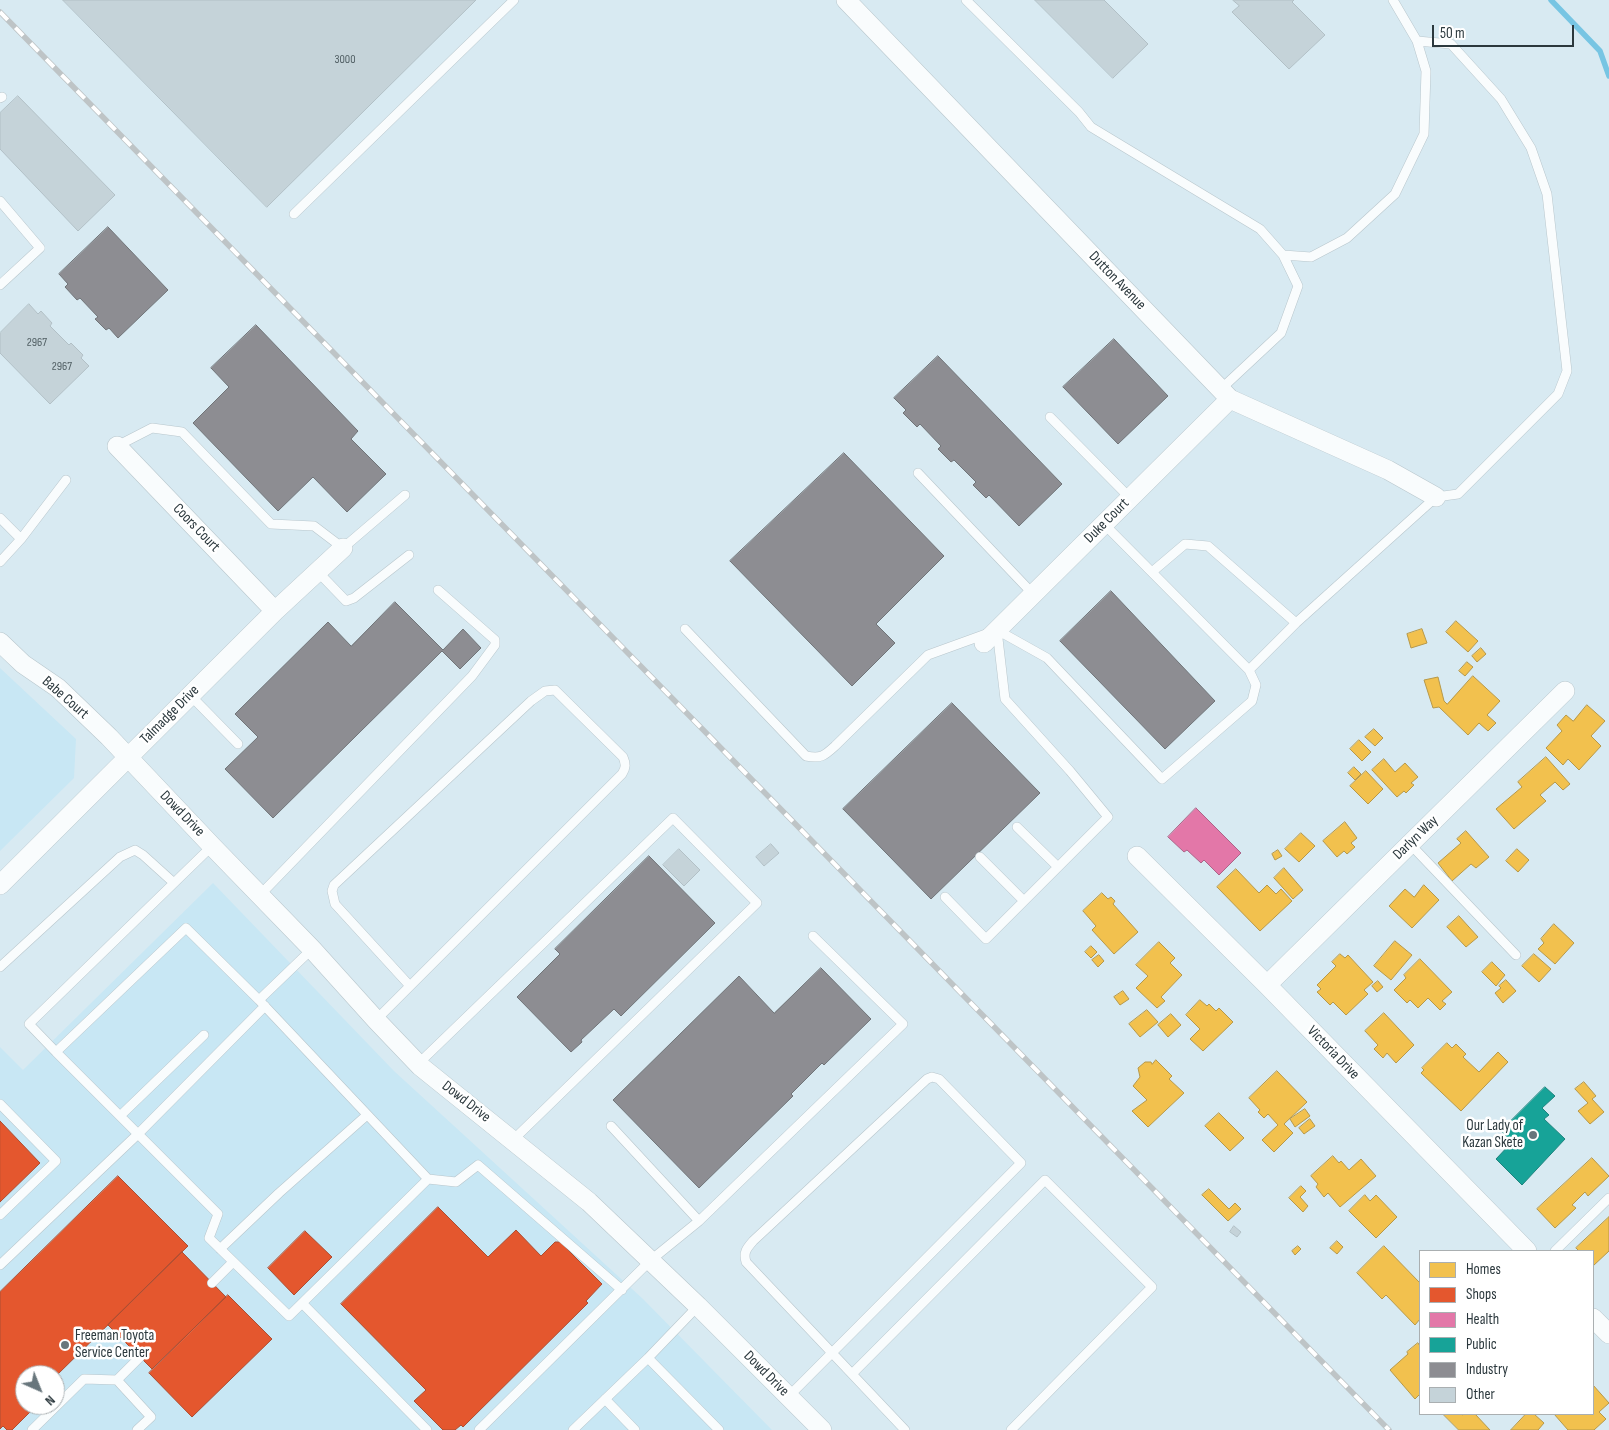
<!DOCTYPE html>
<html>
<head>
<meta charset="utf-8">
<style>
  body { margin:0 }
  #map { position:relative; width:1609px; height:1430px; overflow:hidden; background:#d8eaf2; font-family:"Sofia Sans Condensed",sans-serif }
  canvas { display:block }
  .legend { position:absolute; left:1419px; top:1250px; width:175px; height:165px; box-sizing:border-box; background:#fff; border:1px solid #aaafb1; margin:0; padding:6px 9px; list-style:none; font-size:15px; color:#2b383d }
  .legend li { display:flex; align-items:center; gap:10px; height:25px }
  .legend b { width:25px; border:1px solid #aaafb1 }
  .north { position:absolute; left:15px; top:1365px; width:50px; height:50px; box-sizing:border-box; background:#fff; border:1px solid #aaafb1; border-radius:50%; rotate:136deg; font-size:14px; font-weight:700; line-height:20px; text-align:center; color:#2b383d }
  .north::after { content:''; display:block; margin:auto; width:18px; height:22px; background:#68767c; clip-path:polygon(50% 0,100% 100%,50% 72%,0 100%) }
  .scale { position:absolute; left:1432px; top:25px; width:142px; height:22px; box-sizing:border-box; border:2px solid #2b383d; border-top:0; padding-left:6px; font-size:15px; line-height:18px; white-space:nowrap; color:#2b383d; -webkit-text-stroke:4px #fff; paint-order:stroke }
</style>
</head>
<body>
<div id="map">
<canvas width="1609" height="1430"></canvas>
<ul class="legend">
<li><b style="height:14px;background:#f2c14e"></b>Homes</li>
<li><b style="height:14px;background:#e4572e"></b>Shops</li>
<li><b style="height:14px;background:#e377a8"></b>Health</li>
<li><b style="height:14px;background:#17a398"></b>Public</li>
<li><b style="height:14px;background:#8d8d92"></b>Industry</li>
<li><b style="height:14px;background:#c5d3d9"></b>Other</li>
</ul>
<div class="north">N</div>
<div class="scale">50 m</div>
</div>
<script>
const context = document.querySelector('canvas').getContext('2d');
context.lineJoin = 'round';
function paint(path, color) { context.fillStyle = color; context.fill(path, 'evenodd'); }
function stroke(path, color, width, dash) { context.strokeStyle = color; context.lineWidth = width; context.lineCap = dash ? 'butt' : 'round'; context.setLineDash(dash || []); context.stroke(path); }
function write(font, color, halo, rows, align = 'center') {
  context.font = font + ' "Sofia Sans Condensed",sans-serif'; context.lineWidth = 5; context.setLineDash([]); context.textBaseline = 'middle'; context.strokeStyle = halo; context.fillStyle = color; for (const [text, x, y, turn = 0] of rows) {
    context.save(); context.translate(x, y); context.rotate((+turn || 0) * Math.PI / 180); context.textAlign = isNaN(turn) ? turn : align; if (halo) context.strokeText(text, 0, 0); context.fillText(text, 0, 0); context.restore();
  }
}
paint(new Path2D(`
  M0,668L76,739L74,778L0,851Z
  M213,883L394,1071L643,1299L772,1430H0V1047L23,1070ZM25,1375H55V1405H25Z`), '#c8e7f4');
const homes = new Path2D(`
  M1456,621L1478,641L1468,652L1446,632Z
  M1422,629L1427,643L1411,648L1407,634Z
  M1481,648L1486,654L1477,662L1472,656Z
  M1467,662L1473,667L1465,676L1459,671Z
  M1473,676L1500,701L1487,715L1496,723L1488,731L1479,723L1468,735L1439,707L1433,708L1424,680L1438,677L1444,701L1447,704Z
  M1587,705L1605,721L1591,736L1601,746L1579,770L1568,759L1563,765L1546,748L1562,731L1557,725L1566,715L1573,721Z
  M1374,729L1383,738L1375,746L1365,737Z
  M1359,740L1371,752L1362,761L1350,749Z
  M1546,757L1570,784L1563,790L1555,782L1540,795L1546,801L1514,829L1496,809L1522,787L1518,782Z
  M1384,759L1395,772L1405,763L1418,777L1411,783L1414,785L1406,793L1404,791L1397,797L1372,770Z
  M1354,767L1361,774L1355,780L1348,773Z
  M1366,771L1383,789L1368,804L1350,786Z
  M1345,822L1357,838L1351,843L1355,847L1347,854L1344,851L1337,857L1323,841Z
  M1466,831L1489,857L1476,868L1471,864L1452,881L1438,863L1461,843L1457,839Z
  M1301,833L1315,846L1299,862L1285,849Z
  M1517,849L1529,860L1518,872L1506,861Z
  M1278,850L1282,856L1275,860L1272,854Z
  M1284,868L1303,890L1293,899L1274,878Z
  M1236,869L1259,893L1267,885L1276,894L1281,889L1292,901L1260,931L1217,887Z
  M1424,885L1439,900L1412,928L1389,906L1405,889L1414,897Z
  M1102,893L1108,899L1111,897L1115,901L1113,904L1138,932L1114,954L1092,930L1096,926L1083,911Z
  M1459,916L1478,937L1466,947L1447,927Z
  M1554,924L1574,943L1555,964L1538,949L1544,943L1541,939Z
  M1395,941L1412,955L1391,980L1374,966Z
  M1159,942L1175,958L1170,963L1182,975L1161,997L1165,1001L1157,1008L1136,988L1148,976L1136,965Z
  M1091,946L1097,952L1091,958L1085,952Z
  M1340,954L1345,958L1348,955L1373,982L1364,990L1368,994L1346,1015L1333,1002L1330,1005L1317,992L1321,989L1317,985L1336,966L1332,962Z
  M1534,954L1551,969L1539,982L1522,966Z
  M1099,955L1104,961L1098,967L1092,960Z
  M1420,959L1452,992L1442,1001L1446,1004L1440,1010L1428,998L1418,1008L1410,1000L1407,1003L1394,990L1406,978L1404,975Z
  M1492,962L1505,975L1496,986L1482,972Z
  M1506,980L1516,991L1503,1003L1495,993L1501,988L1499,986Z
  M1378,981L1383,987L1377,992L1372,986Z
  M1123,991L1129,999L1120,1005L1114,997Z
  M1200,1000L1207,1006L1209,1004L1216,1011L1219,1008L1233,1022L1203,1051L1190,1039L1200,1029L1186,1015Z
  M1147,1010L1158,1022L1140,1037L1129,1024Z
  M1384,1013L1414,1045L1396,1063L1387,1053L1383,1058L1374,1049L1378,1045L1365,1031Z
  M1171,1014L1181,1025L1168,1037L1158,1025Z
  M1447,1043L1452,1048L1456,1044L1466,1054L1463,1057L1479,1072L1498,1052L1508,1062L1461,1111L1421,1073L1424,1070L1422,1068Z
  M1156,1060L1172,1076L1169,1079L1184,1093L1148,1127L1132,1111L1147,1100L1133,1086L1140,1077L1138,1068L1145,1062H1151L1152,1064Z
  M1277,1071L1307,1102L1284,1124L1293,1133L1274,1152L1262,1140L1278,1125L1268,1114L1264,1118L1258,1112L1260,1110L1249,1098Z
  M1584,1082L1596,1096L1592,1099L1604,1112L1590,1124L1578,1111L1588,1103L1575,1089Z
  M1305,1109L1310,1116L1295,1127L1290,1119Z
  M1219,1113L1244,1138L1230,1151L1205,1126Z
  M1310,1119L1315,1126L1304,1134L1299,1128Z
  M1333,1156L1339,1163L1341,1161L1349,1170L1361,1159L1376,1176L1340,1207L1328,1193L1324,1197L1316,1187L1318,1184L1311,1176Z
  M1592,1158L1609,1176L1588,1196L1585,1192L1572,1205L1576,1208L1555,1228L1537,1209Z
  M1301,1186L1306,1191L1300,1197L1308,1206L1303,1212L1289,1198Z
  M1209,1189L1229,1209L1235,1203L1241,1209L1228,1221L1202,1195Z
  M1365,1195L1370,1201L1376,1195L1397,1217L1376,1238L1349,1211Z
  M1609,1217V1251L1593,1266V1251H1579L1576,1248Z
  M1337,1241L1343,1247L1337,1254L1330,1248Z
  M1298,1246L1301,1249L1295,1255L1292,1251Z
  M1384,1246L1420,1283V1319L1415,1325L1386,1295L1382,1299L1357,1273Z
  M1418,1343L1420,1346V1394L1415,1399L1390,1370L1408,1354L1407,1352Z
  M1593,1385L1609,1403L1599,1412L1606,1419L1594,1430H1568L1554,1414H1593Z
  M1443,1414H1461L1462,1415L1464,1414H1475L1490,1430H1459Z
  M1526,1414H1534L1544,1423L1538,1430H1511Z`);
paint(homes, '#f2c14e');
stroke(homes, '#b69849', 1);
const shops = new Path2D(`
  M0,1121L40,1163L0,1202Z
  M118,1176L188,1246L55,1377V1375H25V1405H37L12,1430H7L3,1426L0,1429V1292Z
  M438,1207L488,1257L516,1230L541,1256L555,1242H560L602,1284L586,1301L588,1303L463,1427L461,1425L455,1430H443L414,1401L426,1390L341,1304Z
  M305,1231L332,1257L294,1295L268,1268Z
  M182,1252L226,1297L152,1369L108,1325Z
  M228,1295L272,1339L192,1417L149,1373Z`);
paint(shops, '#e4572e');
stroke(shops, '#ac4e32', 1);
const health = new Path2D(`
  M1196,808L1241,853L1219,875L1204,860L1201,863L1187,850L1184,852L1168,837Z`);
paint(health, '#e377a8');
stroke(health, '#ac6488', 1);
const public = new Path2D(`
  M1545,1087L1555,1096L1542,1108L1549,1115L1544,1119L1565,1139L1522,1185L1496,1159L1512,1142L1501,1131Z`);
paint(public, '#17a398');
stroke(public, '#1d837d', 1);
const industry = new Path2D(`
  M108,227L168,290L118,338L109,328L106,330L95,319L98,317L80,298L77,300L65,287L68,284L59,274Z
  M256,325L358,431L351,439L386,474L347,512L313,477L278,511L193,423L229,387L211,368Z
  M1114,339L1168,396L1118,444L1063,387Z
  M938,356L1062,484L1019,526L989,495L986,498L973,485L976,482L954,460L951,462L938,449L941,446L920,424L917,427L903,413L906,410L894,398Z
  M844,453L944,556L876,624L895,643L852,686L730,561Z
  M1111,591L1215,701L1165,749L1060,641Z
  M395,602L443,650L463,629L481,648L460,669L442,651L273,818L225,769L258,737L235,714L328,622L351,646Z
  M952,703L1040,793L931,899L843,809Z
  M649,856L715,923L621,1016L614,1009L581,1040L582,1042L571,1052L517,997L560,954L555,949Z
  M821,968L871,1019L824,1065L822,1063L791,1094L793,1096L699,1188L613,1100L739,976L774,1013Z`);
paint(industry, '#8d8d92');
stroke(industry, '#707478', 1);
stroke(new Path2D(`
  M1551,0L1600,51L1609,76`), '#77c5e3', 5.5);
const building = new Path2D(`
  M63,0H476L267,207Z
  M1035,0H1104L1148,44L1113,78Z
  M1233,0H1294L1292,2L1325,35L1289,69L1232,12L1239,6Z
  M18,96L115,195L78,231L0,149V113Z
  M29,304L38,314L41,311L52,323L50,326L69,345L71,343L83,355L81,358L89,366L50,404L0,353V333Z
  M771,844L779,853L764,866L756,857Z
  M679,849L700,870L684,886L663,865Z
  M1234,1226L1241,1232L1237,1237L1230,1232Z`);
paint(building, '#c5d3d9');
stroke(building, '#b2c0c6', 1);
const service = new Path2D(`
  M966,0L1079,112L1091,127L1260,229L1283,255
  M0,98L2,97
  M0,201L40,248L0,285
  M294,214L514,0
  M1221,389L1281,333L1298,286L1283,255L1311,257L1347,238L1395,194L1424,134L1426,71L1417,41L1393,0
  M1050,417L1130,498
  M117,446L152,428L182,432L271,524L314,526L343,548L405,495
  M918,473L1033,594
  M0,518L21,539L0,562
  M21,539L66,480
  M318,572L346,601L354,598L409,555
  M1152,572L1185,544L1208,546L1296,623
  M685,629L806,756C821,759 824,756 835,746L928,655L997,630L1047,658L1162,779L1252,701L1256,685L1249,670L1104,524
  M1249,670L1296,623L1436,497L1458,494L1558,394L1567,371L1547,194L1531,148L1501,99L1451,44L1417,41
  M190,695L238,744
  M1017,827L1058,867
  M1410,844L1516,955
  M980,857L1024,901
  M260,895L472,676L495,645V640L438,590
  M945,897L986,939L1108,817L1070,771L1005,699L997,630
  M0,967L120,857L135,850L143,855L174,883
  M259,1000L186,928L56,1052L218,1214L209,1238L289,1316L428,1179L259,1000L312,949
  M376,1020L622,774C626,768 626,764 623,757L555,690L545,691L531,701L334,885L332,891L335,904L410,986
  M56,1052L29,1024L212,846
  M418,1064L673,818L757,903L513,1140
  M0,1104L56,1161L0,1215
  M120,1116L204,1035
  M611,1126L699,1221
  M428,1179L456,1182L478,1165L622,1290
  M220,1249L279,1193L367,1115
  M1555,1251L1609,1198
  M0,1265L138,1134L265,1006
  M212,1283L233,1262
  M302,1303L427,1430
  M648,1358L719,1430
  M852,1374L1045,1180L1152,1287L1011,1430
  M117,1380L140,1357
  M788,1397L1021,1163L939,1079L932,1077L927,1079L753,1241C747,1248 743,1252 746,1262L905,1430
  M605,1399L635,1430
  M32,1430L84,1379L117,1380L151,1417L137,1430
  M479,1430L651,1260L699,1221L903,1024L813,936
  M573,1430L648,1358L698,1306`);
const minor = new Path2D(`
  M846,0L1230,399L1388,470L1436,497
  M117,446L275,611
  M0,642L23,664L58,688L109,737L212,846L312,949L376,1020L420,1066L589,1202L698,1306L822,1430
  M984,643L1230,399
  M1137,856L1267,985L1527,1251
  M0,885L275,611L343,548
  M1267,985L1565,691
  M1593,1318L1609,1334`);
stroke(service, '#b8c6cc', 10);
stroke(minor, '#b8c6cc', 20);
stroke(service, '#f9fcfd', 9);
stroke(minor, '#f9fcfd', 19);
const rail = new Path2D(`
  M0,12L1389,1430`);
stroke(rail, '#bec4c6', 5.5);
stroke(rail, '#fff', 4, [11]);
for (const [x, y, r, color] of [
  [1533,1135,5,"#68767c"],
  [65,1345,5,"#68767c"]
]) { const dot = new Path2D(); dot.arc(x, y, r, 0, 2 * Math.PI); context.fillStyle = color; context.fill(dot); stroke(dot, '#fff', 2); }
write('12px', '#526065', null, [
  ["3000",345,60],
  ["2967",37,343],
  ["2967",62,367]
]);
write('15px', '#2b383d', '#fff', [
  ["Dutton Avenue",1117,281,46],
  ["Duke Court",1107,521,-45],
  ["Coors Court",196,528,46],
  ["Babe Court",65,698,41],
  ["Talmadge Drive",170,715,-45],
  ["Dowd Drive",182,814,46],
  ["Darlyn Way",1416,838,-44],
  ["Victoria Drive",1333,1053,46],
  ["Dowd Drive",466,1102,38],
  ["Dowd Drive",766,1374,45]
]);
write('15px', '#2b383d', '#fff', [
  ["Our Lady of",1523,1126],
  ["Kazan Skete",1523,1143],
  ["Freeman Toyota",75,1336,"left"],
  ["Service Center",75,1353,"left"]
], 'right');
</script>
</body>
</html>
